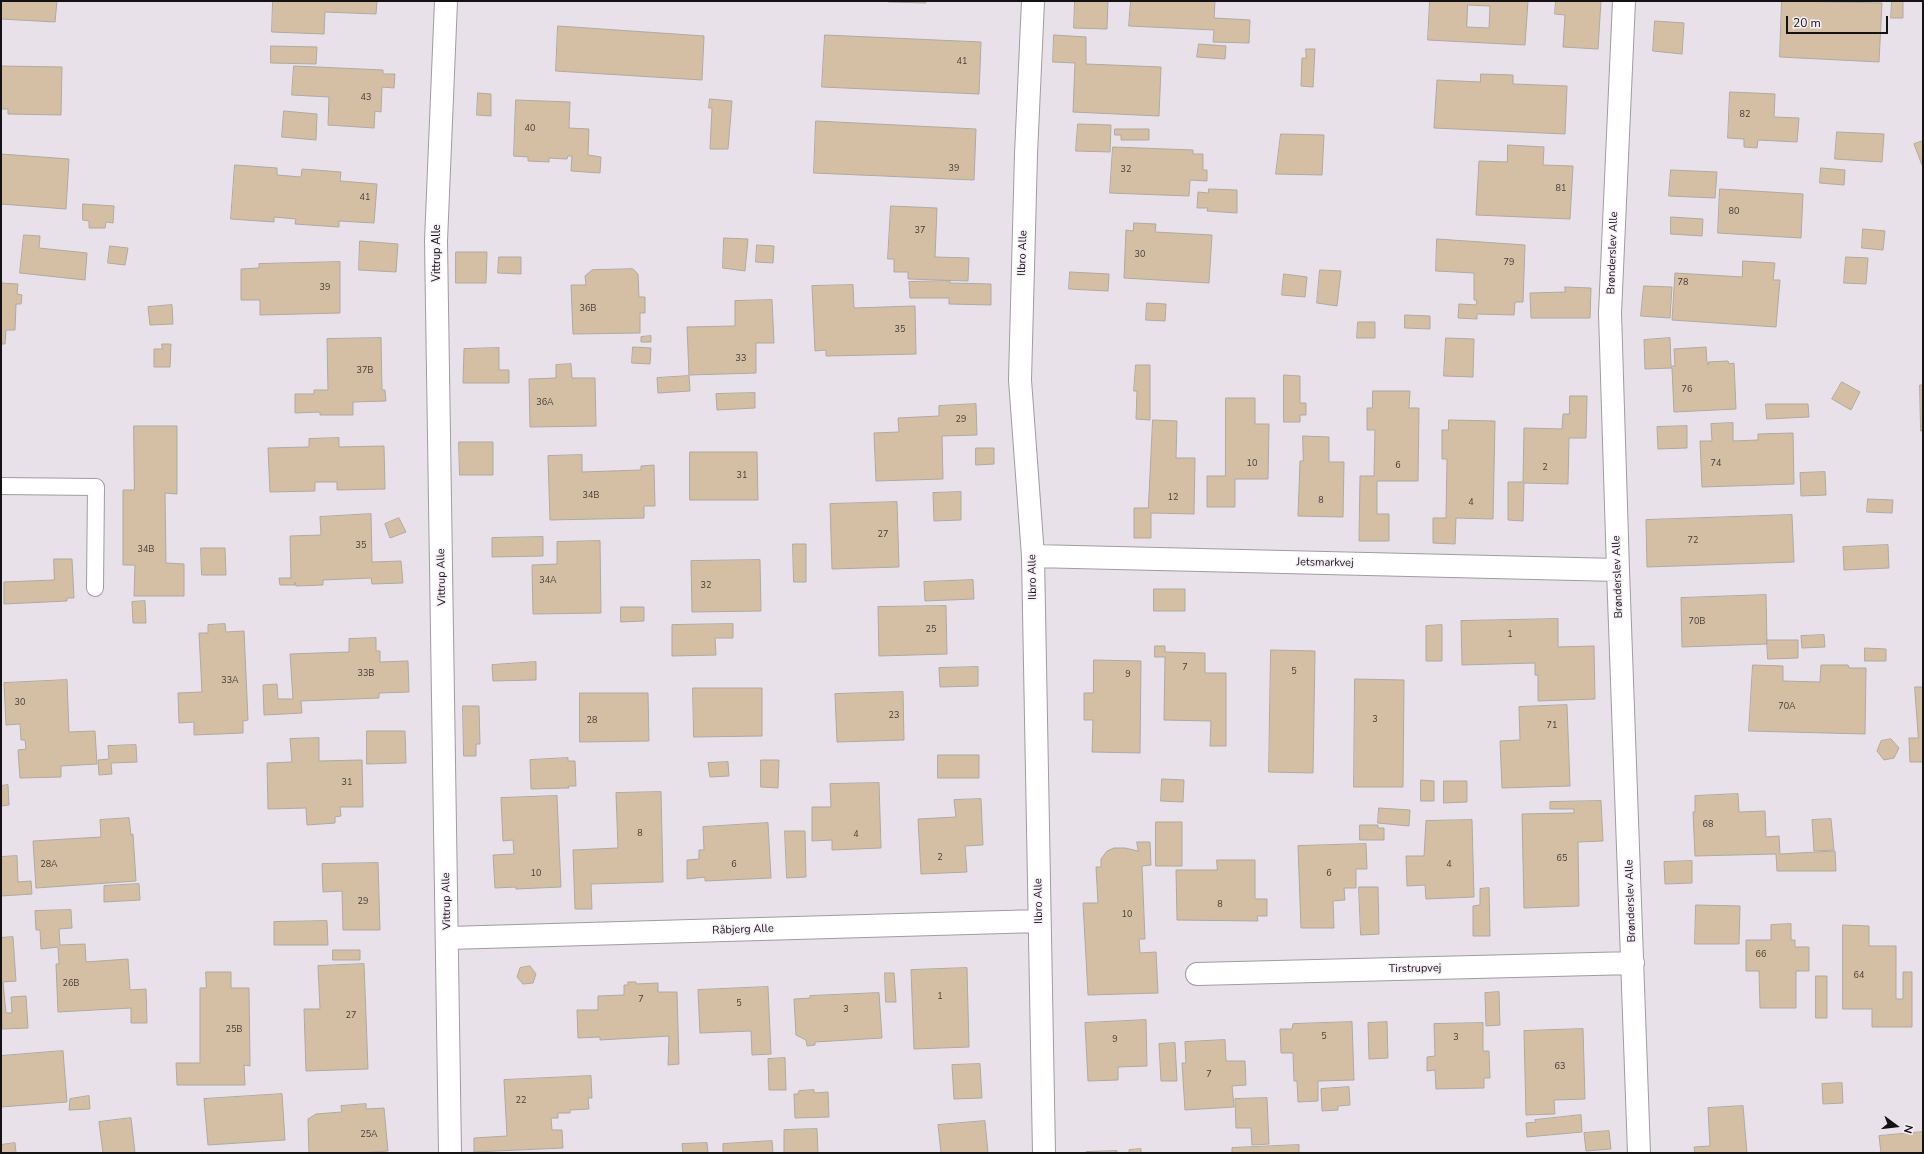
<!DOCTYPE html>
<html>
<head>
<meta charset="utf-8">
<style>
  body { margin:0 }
  #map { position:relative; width:1924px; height:1154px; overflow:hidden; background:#e9e1e9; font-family:"Nunito Sans",sans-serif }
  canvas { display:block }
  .frame { position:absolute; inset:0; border:2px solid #151215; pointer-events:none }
  .north { position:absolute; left:1876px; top:1106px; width:40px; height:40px; -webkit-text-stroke:3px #f6eff7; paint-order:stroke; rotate:105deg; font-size:11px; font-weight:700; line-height:16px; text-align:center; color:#151215 }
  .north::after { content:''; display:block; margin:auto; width:14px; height:18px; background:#151215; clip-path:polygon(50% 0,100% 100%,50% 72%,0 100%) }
  .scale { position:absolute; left:1786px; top:16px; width:102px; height:18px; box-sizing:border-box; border:2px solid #151215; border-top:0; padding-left:5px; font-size:12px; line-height:14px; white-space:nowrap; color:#151215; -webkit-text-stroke:3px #f6eff7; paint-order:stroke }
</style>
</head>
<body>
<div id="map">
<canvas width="1924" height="1154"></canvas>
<div class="frame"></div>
<div class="north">N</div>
<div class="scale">20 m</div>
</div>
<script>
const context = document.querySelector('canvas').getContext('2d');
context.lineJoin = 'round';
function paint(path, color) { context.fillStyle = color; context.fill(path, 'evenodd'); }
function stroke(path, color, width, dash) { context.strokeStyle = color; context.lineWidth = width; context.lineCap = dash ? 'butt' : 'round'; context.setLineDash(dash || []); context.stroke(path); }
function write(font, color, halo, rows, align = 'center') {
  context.font = font + ' "Nunito Sans",sans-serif'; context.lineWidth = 3; context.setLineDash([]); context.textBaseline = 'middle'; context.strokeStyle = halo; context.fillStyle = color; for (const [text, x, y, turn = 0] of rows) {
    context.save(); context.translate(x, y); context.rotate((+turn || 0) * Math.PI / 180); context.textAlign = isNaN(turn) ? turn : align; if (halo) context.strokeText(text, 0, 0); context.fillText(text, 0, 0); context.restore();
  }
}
const building = new Path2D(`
  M1,1H57L55,22L1,19Z
  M273,1H377L376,14L325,12L324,34L272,32Z
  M925,1L926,3L888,2V1Z
  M1075,1H1108L1107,29L1074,28Z
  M1131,1H1215L1214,18L1250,20L1249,43L1213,42L1214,30L1129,26Z
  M1430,1H1528L1525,45L1428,40ZM1468,5L1490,6L1489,28L1467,27Z
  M1556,1H1601L1598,49L1563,47L1565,15L1555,14Z
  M1782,1L1882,3L1879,62L1780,57Z
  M1892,1H1903V18H1891Z
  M1655,21L1684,23L1682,54L1653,51Z
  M558,26L704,36L702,80L556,71Z
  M825,35L981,42L979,94L822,87Z
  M1054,35L1086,37V64L1161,67L1159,116L1073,112L1075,63L1053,62Z
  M1199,44L1226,46L1225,59L1197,57Z
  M271,46L317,47L316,64L271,63Z
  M1306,49H1315L1313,87L1301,86L1302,58H1306Z
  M1,66L62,67L61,115L8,114V109H1Z
  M294,66L383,70V74H395L394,88L382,87L381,112L375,111L374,128L328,125L329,97L292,95Z
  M1481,74L1513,75V84L1567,86L1565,134L1434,128L1437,80L1480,82Z
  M1730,92L1775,94L1774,117L1799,118L1797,142L1758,140L1757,148L1744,147V139L1728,138Z
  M478,93L491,94V116L477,115Z
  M710,99L732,101L728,149H710L712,108H709Z
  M516,100L570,102L569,128L589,129L588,155L601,157L600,173L571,171L572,156H568L567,159L549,158V162L528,161V157L514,156Z
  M284,111L317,114L316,140L282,137Z
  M816,121L976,129L974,180L814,173Z
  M1078,124L1111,125L1110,152L1076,151Z
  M1115,129H1149V140H1121V135H1115Z
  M1837,132L1884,134L1882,162L1835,159Z
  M1281,134L1324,135L1322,175L1276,174Z
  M1923,141V165H1922L1914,144Z
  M1508,145L1544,147L1543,165L1573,166L1570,219L1476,215L1479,161L1507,162Z
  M1113,147L1193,150V154H1203V170H1207V181L1190,180L1189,196L1110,193Z
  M1,154L69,159L66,209L1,204Z
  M235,165L277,168V175L301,177L302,169L341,172L340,181L377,184L374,223L339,221V227L295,224L296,219L274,217V222L231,219Z
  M1821,168L1845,170L1844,185L1820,183Z
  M1671,170L1717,172L1715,198L1669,196Z
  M1209,189L1237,190V213L1207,211L1208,208H1197L1198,192L1208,193Z
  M1720,189L1803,194L1801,238L1718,233Z
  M83,204L114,206L113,223L106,222L105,228H89V221L83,220Z
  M891,206L937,208L935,257L969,258L968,281L908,279V272H894V259H888Z
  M1671,217L1703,219L1702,236L1671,234Z
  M1134,223L1156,224L1155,232L1212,235L1209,283L1124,278L1126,230L1133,231Z
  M1863,229L1885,231L1883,250L1862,248Z
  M24,235L40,236L39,248L87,253L85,280L20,273Z
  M724,238L748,239L745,271L723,268Z
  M1437,239L1525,245L1523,302H1515L1514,315L1477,314V319L1458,318L1459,304L1476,305L1477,300H1474V273L1436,271Z
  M360,241L398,244L396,272L359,270Z
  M757,245L774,246L773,263L756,262Z
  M110,246L128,248L125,265L108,263Z
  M456,252H487L486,283H456Z
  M499,257H521V274L498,273Z
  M1846,257L1868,258L1866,284L1844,283Z
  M1743,261L1775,263L1773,280H1780L1776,327L1672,320L1675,273L1742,277Z
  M340,262V313L260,315V300H241V269L259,268V264Z
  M633,269L638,274L639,297H645V313H640V333L573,334L571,285H586L585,276L592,270Z
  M1320,270L1341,271L1337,306L1317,303Z
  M1070,272L1109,274L1108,291L1069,289Z
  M1284,274L1307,277L1305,297L1282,295Z
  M950,281V283L991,284V305L949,304V298H910L909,282Z
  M1,283L18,284L17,294L22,295L21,304H16L15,330H6L5,344H1Z
  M853,285L854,308L915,306L916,354L826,356V350L815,351L812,286Z
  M1644,286L1672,287L1670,318L1641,316Z
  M1565,287L1591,288L1590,318H1531L1530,293L1565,292Z
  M772,300L774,343H756V373L689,375L687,327L735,326V301Z
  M1147,303L1166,304L1165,321L1146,320Z
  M172,305L173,324L150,325L148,307Z
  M1405,315L1430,316V329L1405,328Z
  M1358,322H1375V338H1357Z
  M651,336V342H641V337Z
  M381,338L382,390H385L386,401L353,402V415H320V412L295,413V394H314V390H328L327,339Z
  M1446,338L1474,339L1473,377L1444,376Z
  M1670,338L1671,366H1675L1674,349L1706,347L1707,364H1709L1708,362L1728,361L1729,364L1734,363L1736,409L1674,412L1672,368L1645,369L1644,340Z
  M162,344H171L170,367H154V349H162Z
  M633,347L651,348L650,364L632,363Z
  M499,348V370H509V383H463L464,349Z
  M571,364L572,378H595L596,426L530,427L529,379L556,378V365Z
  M1136,365H1150V420L1136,419L1137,391H1134Z
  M1284,375L1300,376V403H1306V415H1300V422H1284Z
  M689,376L690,391L658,393L657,378Z
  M1842,382L1860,392L1851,410L1832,399Z
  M1920,385H1923V431H1921Z
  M1373,391H1410L1409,408H1419L1418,481H1377V514H1389V541H1359L1360,476H1374L1375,430H1367V408H1372Z
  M755,393V408L717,410L716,394Z
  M1570,396H1587L1586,438H1569L1568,484L1524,483L1523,521L1508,520V482H1523L1524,428L1562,429L1563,414H1569Z
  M1226,398H1255V424H1269L1268,479H1235V507H1207V476H1225Z
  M976,404L977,435L942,436L943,479L876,481L874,433L899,432L898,418L939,416V406Z
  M1766,404H1808L1809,417L1767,419Z
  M1153,420L1177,421L1176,458H1195L1194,514L1151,513V538H1134V508H1148Z
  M1449,420L1495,421L1493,519L1456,518L1455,544L1433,543V518H1446L1447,459H1442V430H1448Z
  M1733,423V441L1758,440V434L1793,433L1794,484L1702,487L1700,441H1712L1711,424Z
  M134,426H177V494L165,493L166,563L184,564V596H134L135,565H123V490H134Z
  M1687,426V448L1658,449L1657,427Z
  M1303,436L1329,437V462H1344L1343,517L1298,516L1300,461H1303Z
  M339,438V447L384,446L385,489L337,490V482H315V491L270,492L268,448L309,447V439Z
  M459,442H493V475H460Z
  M976,448H994V464L976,465Z
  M690,452H757L758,500H690Z
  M582,455V472L641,470V466L654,465L655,506H644V518L550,520L548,456Z
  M1825,472L1826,495L1801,496L1800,473Z
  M961,492V520L934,521L933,493Z
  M1868,499L1893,500L1892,513L1867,512Z
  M897,502L899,567L832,569L830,504Z
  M371,514L372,562L401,561L403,583L372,584L371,578L323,580V585L296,586L295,582V585H280L279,578H291L290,536L321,535L320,517Z
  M1792,515L1794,562L1647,567L1646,520Z
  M399,518L406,532L390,538L385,524Z
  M543,537V556L492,557V538Z
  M600,541L601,613L533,614L532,565L557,564V542Z
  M793,544H806V582H794Z
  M1888,545L1889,568L1844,570L1843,547Z
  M201,548H225L226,575H202Z
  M54,559H72L74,598H67V601L4,604V582L54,580Z
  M760,560L761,611L692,612L691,561Z
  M973,580L974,599L925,601L924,582Z
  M1154,589H1185V611H1154Z
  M1766,595L1767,644L1682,647L1681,598Z
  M145,601L146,623H133L132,602Z
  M946,606L947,654L879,656L878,607Z
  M621,607H644V621L621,622Z
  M1558,619V647L1594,646L1595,699L1538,701V675H1535V663L1462,665L1461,621Z
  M225,624L226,632L244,631L248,720L243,721V733L194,735V722L179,723L178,693L202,692L199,633H208V625Z
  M733,624V638H715L716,655L672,656V625Z
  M1442,625V661H1426V626Z
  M1824,635L1825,647L1802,648L1801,636Z
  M376,638V651H380V662L408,661L409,692L379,693V698L301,701L302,713L264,715L263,685L277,684L278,699H293L290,654L349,652V639Z
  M1767,640H1798V658L1768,659Z
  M1155,646H1165V652L1205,653V673H1226V746H1210L1211,721L1164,720L1165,657H1155Z
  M1865,648L1886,649V661H1865Z
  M1271,650L1315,651L1313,773L1269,772Z
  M1094,660L1141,661L1140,753L1092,752L1093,720H1084V693H1093Z
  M536,662V680L493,681L492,665Z
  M1753,665L1783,666V681L1820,682L1821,665H1848L1849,668H1866L1865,734L1749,731Z
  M978,667V686L940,687L939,668Z
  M1355,679L1404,680L1403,787H1354Z
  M67,680L69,732L95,731L97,764L61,766V777L20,778L18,750L26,749L25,740H21L20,724L6,725L4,683Z
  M1915,687H1923V762H1910L1909,738H1918Z
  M693,688H762V736L694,737Z
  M903,692L904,740L837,742L835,694Z
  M580,693H648L649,741L580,742Z
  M1567,705L1570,786L1502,788L1500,741L1520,740L1519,707Z
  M463,706H479L480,744H476V756H464Z
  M367,731H405L406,763L367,764Z
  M319,738V761L362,760L363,807H340L341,816L335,817V823L307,825L306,808L268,809L267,763L292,762L290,739Z
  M1891,739L1899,748L1894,758L1884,760L1877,751L1881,741Z
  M136,745L137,762L111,763L112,774L99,775L98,760L109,759L108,746Z
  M938,755H979V778H938Z
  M568,758V761H575L576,786H568L569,788L531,789L530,760Z
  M761,760H779L778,788L761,787Z
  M728,762L729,776L710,777L708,763Z
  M1162,779L1184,780L1183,802L1161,801Z
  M1421,780L1434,781V801H1421Z
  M1444,781H1467V802L1444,803Z
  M879,783L881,848L832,850V840L812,841V807H831L830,784Z
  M8,785L9,805L1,806V786Z
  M661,792L663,882L591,884L592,909H575L573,850L618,848L616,793Z
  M1738,794L1739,812L1765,811L1766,837L1779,836L1780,854L1835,851L1836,871H1777L1776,854L1695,856L1693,812H1695V796Z
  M557,796L561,887L516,889V887L495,888L493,855L514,854L513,840L503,841L501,798Z
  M981,799L983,845L965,846L967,872L921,874L918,819L956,817L954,800Z
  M1601,801L1603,841L1578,842L1579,906L1524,908L1522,814L1574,813V809H1550V802Z
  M1379,808L1410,810L1409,826L1378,823Z
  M129,818L131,835L133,834L136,881L36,888L33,841L101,837L100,820Z
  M1831,819L1834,850L1814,851L1812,820Z
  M1472,820L1474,897L1426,899L1425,885L1407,886L1406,856H1424L1426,821Z
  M1156,822H1182V866H1156Z
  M768,823L771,878L705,881V877L687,879V860L699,859V850H704L703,827Z
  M1360,825H1378V828H1384V840H1360Z
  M785,831H805L806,877L787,878Z
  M1137,842H1150L1151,865L1142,866L1145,939H1139L1140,953L1156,952L1158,993L1088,995L1083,903H1098L1096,867H1101V859L1107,851L1114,848H1125L1138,851Z
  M1366,844L1367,869H1356V888H1344L1345,900L1333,901L1334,928H1301L1298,846Z
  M17,856L18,882L31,881L32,894L1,896V857Z
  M1217,860H1255V899H1267V916H1257L1258,921L1177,920L1176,870H1217Z
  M1692,861V883L1665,884L1664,862Z
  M378,863L380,930H343L342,891L323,892L322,864Z
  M139,884L140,900L104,902V886Z
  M1359,887H1378L1379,934L1361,935Z
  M1489,888L1490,936H1473V906L1480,905V889Z
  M1696,905L1740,906L1739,944H1695Z
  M71,910L72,928L59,929L60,945L85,944L86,962L128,959L130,990L146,989L147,1023H131V1008L58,1012L56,964H59L58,947L41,949L40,930H36L35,911Z
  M327,921L328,945H274V922Z
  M1791,924V940H1795V947H1809V971H1796V1008H1760L1759,971H1746V940H1771V925Z
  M1843,925L1869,926V946H1896V999H1903V972H1912V1027H1872V1009H1843Z
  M13,937L16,981L3,982L6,1013H12L11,997L26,996L28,1028L2,1029L1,938Z
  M333,950H360V960H333Z
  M364,964L368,1069L306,1071L304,1009H320L318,966Z
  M530,966L536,974L533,983L523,984L517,977L520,968Z
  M967,968L969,1047L914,1049L911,970Z
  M206,972H231V988H249L250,1066L244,1065L245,1085H177L176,1063H200V988H206Z
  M885,973H894L896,1002H886Z
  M1816,976H1827V1018H1816Z
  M628,982H636V984L658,983V992H677L679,1064L668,1065L669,1036L600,1040V1037L578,1038L577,1010H598V996L624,995V985H628Z
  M768,987L771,1054L752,1055L751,1031L700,1033L698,990Z
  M1499,992L1500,1025L1486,1026L1485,993Z
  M879,993L882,1038L815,1042V1045L807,1046L806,1040L796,1035L794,999L810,998V996Z
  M1146,1020L1147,1066L1118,1067V1080L1088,1081L1085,1023Z
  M1352,1022L1354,1080L1318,1081V1101L1298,1102L1297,1081H1294L1293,1053H1281L1280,1029H1292L1293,1024Z
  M1387,1022L1388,1058L1369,1059L1368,1023Z
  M1483,1023V1051H1489L1490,1078H1484V1088L1436,1089L1435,1070L1427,1071V1057L1435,1056L1434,1024Z
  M1583,1029L1585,1099L1554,1100L1555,1114L1526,1115L1524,1031Z
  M1225,1040L1226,1061H1245L1246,1085L1232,1086L1234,1107L1185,1110L1182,1063H1186L1185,1042Z
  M1175,1043L1177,1081H1161L1159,1044Z
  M63,1051L67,1102L1,1107V1056Z
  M785,1058L786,1090H769L768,1059Z
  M980,1064L982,1098L954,1099L952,1065Z
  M591,1076L592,1098H588L589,1109L570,1110V1113H558V1118H551L552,1130H562L563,1148L474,1152V1138L507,1136L504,1080Z
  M1842,1083L1843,1103L1823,1104L1822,1084Z
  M1349,1087L1350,1105L1338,1106V1110L1322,1111L1321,1089Z
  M814,1090V1093L828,1092L829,1117L795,1118L794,1094H798L799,1091Z
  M282,1094L285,1140L208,1145L204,1099Z
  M89,1096L90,1109L69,1110L70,1099Z
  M1267,1098L1269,1144L1252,1145L1251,1128H1236L1235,1099Z
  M366,1104V1109L384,1108L388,1151L360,1153H309L308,1119L316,1114L342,1112L341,1106Z
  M1743,1106L1747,1153H1695L1694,1147L1710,1146L1708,1108Z
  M1581,1115L1582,1132L1527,1137L1526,1123L1536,1122L1535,1120Z
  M131,1118L135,1153H103L99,1122Z
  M985,1121L988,1153H941L938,1125Z
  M817,1129L818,1153H784V1130Z
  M1609,1131L1611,1149L1586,1151L1584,1133Z
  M1923,1132V1153H1881L1879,1136Z
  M772,1141L773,1153H723V1144Z
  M15,1143L16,1153H1V1145Z
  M707,1143L708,1153H683L682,1144Z
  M1299,1145V1153H1232V1148Z
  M1141,1149V1153H1129V1150Z
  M1117,1151V1153H1086V1152Z`);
paint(building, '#d4bfa4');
stroke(building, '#afa9a1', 1);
const lane = new Path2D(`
  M1,486L96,487L95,588`);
const street = new Path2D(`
  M446,1L436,241L450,1153
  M1033,1L1026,154L1020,380L1033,556L1044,1153
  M1624,1L1610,313L1618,570L1639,1153
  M1033,556L1618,570
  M448,938L1039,921
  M1197,974L1633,963`);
stroke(lane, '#a19ba2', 18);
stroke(street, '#a19ba2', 24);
stroke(lane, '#fff', 16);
stroke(street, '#fff', 22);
write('9px', '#453d39', null, [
  ["41",962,62],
  ["43",366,98],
  ["82",1745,115],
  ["40",530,129],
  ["39",954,169],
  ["32",1126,170],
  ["81",1561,189],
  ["41",365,198],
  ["80",1734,212],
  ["37",920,231],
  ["30",1140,255],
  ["79",1509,263],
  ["78",1683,283],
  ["39",325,288],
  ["36B",588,309],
  ["35",900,330],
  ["33",741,359],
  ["37B",365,371],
  ["76",1687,390],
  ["36A",545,403],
  ["29",961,420],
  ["10",1252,464],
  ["74",1716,464],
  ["6",1398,466],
  ["2",1545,468],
  ["31",742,476],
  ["34B",591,496],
  ["12",1173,498],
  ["8",1321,501],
  ["4",1471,503],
  ["27",883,535],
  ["72",1693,541],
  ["35",361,546],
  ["34B",146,550],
  ["34A",548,581],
  ["32",706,586],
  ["70B",1697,622],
  ["25",931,630],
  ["1",1510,635],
  ["7",1185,668],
  ["5",1294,672],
  ["33B",366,674],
  ["9",1128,675],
  ["33A",230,681],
  ["30",20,703],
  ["70A",1787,707],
  ["23",894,716],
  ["3",1375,720],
  ["28",592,721],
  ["71",1552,726],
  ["31",347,783],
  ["68",1708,825],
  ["8",640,834],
  ["4",856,835],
  ["2",940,858],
  ["65",1562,859],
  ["28A",49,865],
  ["6",734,865],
  ["4",1449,865],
  ["10",536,874],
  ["6",1329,874],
  ["29",363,902],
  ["8",1220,905],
  ["10",1127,915],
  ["66",1761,955],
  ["64",1859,976],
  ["26B",71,984],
  ["1",940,997],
  ["7",641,1000],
  ["5",739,1004],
  ["3",846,1010],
  ["27",351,1016],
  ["25B",234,1030],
  ["5",1324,1037],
  ["3",1456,1038],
  ["9",1115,1040],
  ["63",1560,1067],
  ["7",1209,1075],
  ["22",521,1101],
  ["25A",369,1135]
]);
write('11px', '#151215', '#f6eff7', [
  ["Vittrup Alle",437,253,-90],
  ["Ilbro Alle",1023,253,-88],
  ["Brønderslev Alle",1613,253,-88],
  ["Jetsmarkvej",1325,563,1],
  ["Vittrup Alle",442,577,-91],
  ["Ilbro Alle",1033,577,-91],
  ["Brønderslev Alle",1618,577,-92],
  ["Vittrup Alle",447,901,-91],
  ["Ilbro Alle",1039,901,-91],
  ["Brønderslev Alle",1631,901,-92],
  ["Råbjerg Alle",743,930,-2],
  ["Tirstrupvej",1415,969,-1]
]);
</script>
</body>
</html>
